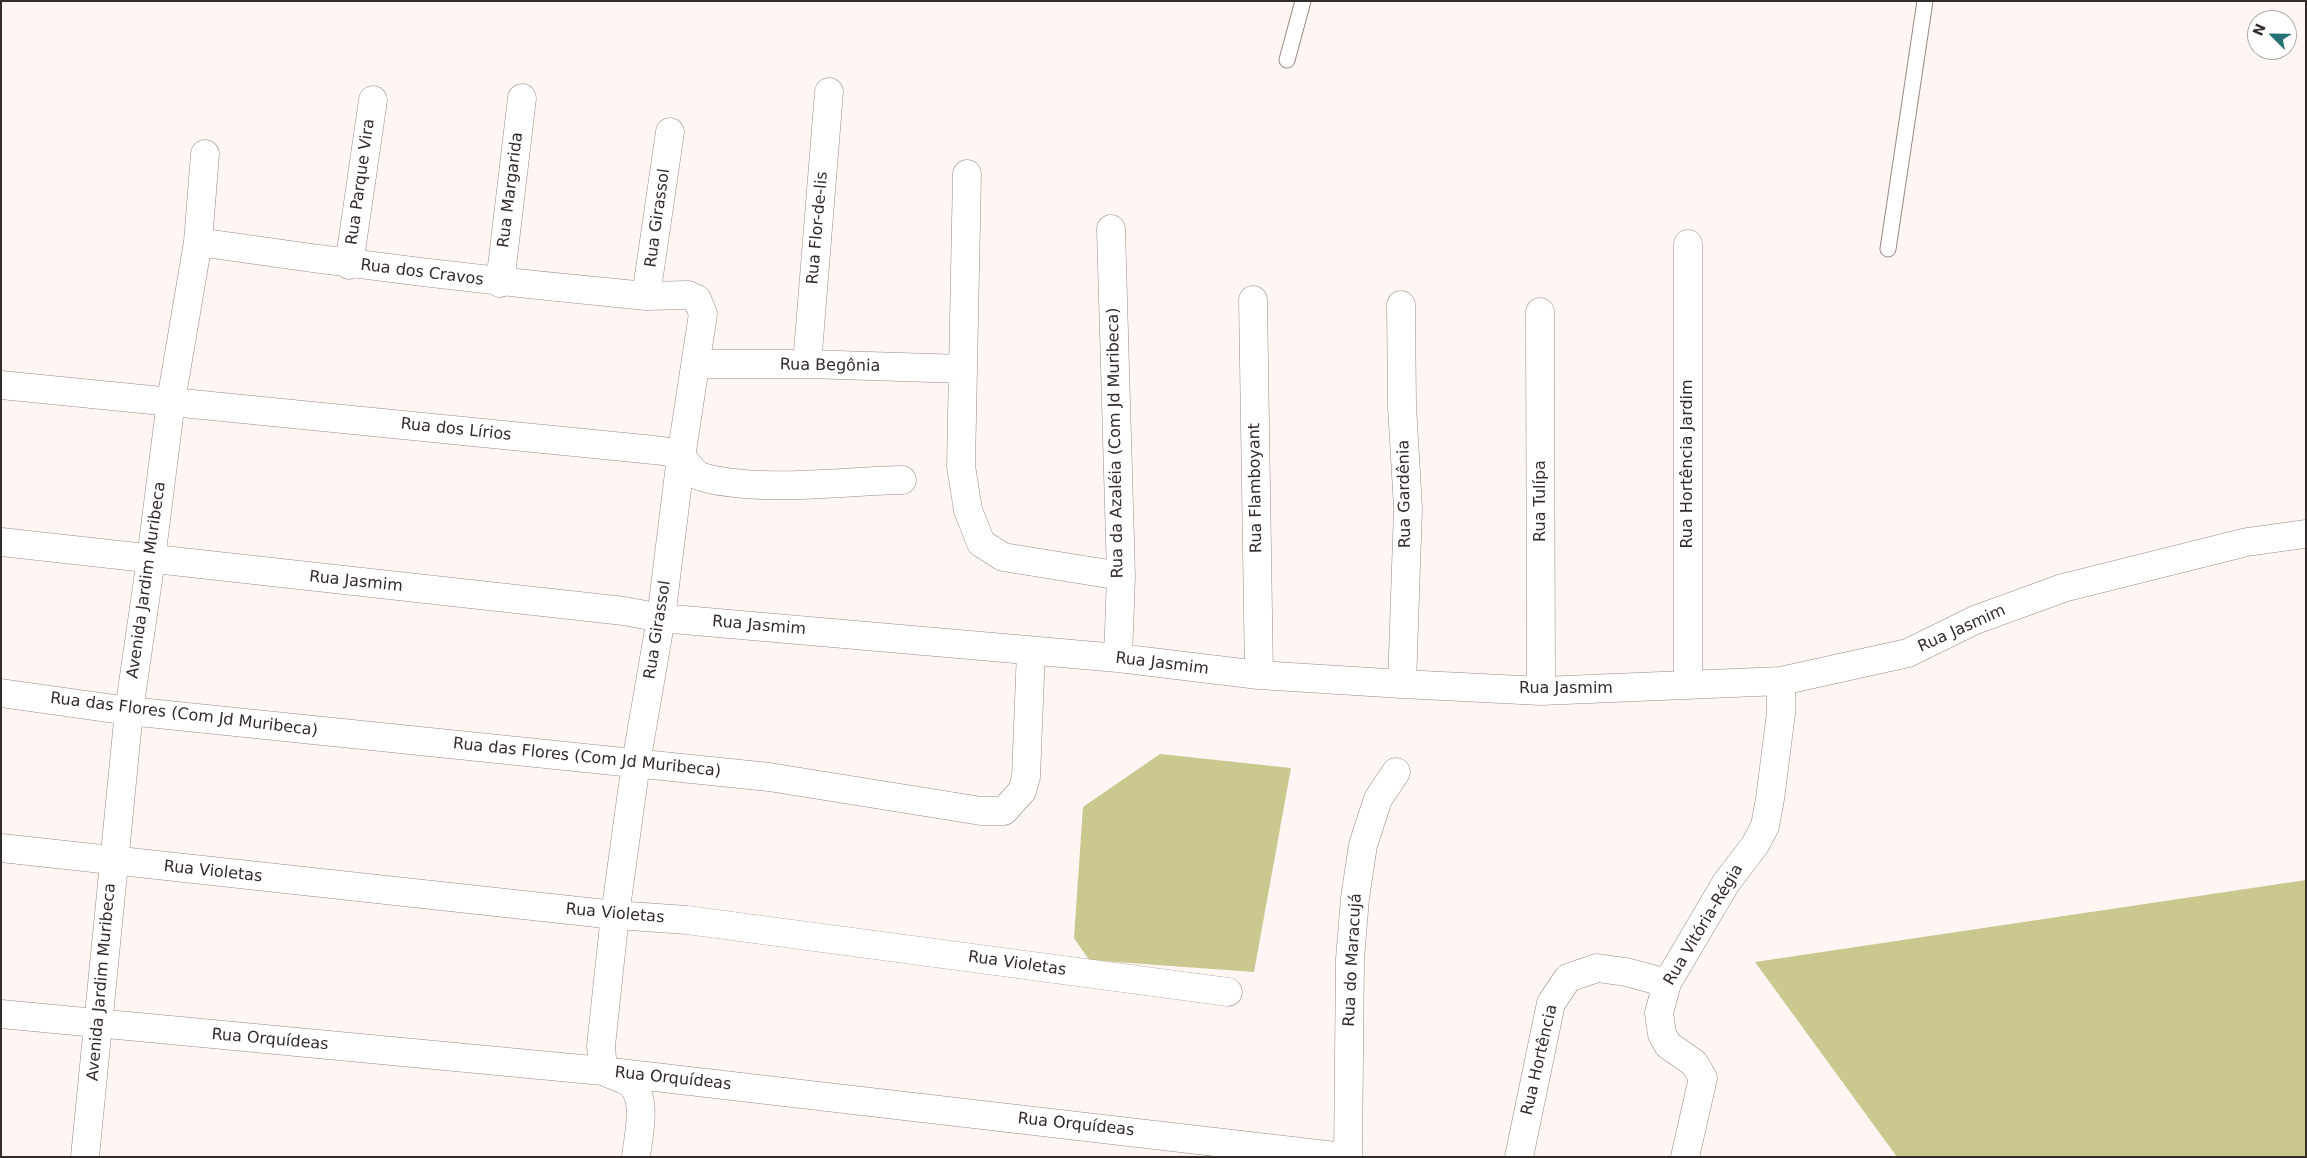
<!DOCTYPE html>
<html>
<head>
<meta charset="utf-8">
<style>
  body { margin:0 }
  #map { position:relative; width:2307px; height:1158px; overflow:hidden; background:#fef6f3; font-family:"DejaVu Sans",sans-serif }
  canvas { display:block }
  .frame { position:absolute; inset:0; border:2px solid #332c2a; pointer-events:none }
  .north { position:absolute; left:2247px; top:10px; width:50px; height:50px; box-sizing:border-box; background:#fff; border:1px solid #adabaa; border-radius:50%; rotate:293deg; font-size:14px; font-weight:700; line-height:20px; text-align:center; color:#332c2a }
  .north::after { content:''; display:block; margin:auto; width:18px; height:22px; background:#267175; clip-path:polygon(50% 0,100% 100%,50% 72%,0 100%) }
</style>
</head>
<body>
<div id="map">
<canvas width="2307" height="1158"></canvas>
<div class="frame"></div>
<div class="north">N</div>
</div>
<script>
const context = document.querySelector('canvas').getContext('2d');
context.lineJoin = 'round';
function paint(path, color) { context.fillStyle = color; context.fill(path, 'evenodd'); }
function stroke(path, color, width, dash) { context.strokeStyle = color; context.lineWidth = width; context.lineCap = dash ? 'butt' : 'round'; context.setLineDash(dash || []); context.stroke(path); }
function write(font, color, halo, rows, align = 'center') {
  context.font = font + ' "DejaVu Sans",sans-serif'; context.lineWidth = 4; context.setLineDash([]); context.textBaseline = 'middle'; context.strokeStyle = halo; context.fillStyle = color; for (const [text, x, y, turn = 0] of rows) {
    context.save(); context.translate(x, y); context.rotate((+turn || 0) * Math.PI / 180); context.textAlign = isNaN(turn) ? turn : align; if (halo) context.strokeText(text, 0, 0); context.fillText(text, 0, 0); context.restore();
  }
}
paint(new Path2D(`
  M1160,754L1291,768L1254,972L1089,960L1074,938L1083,807Z
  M2306,880V1157H1897L1755,962Z`), '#cac78f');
const service = new Path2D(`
  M1287,60L1303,1
  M1888,249L1925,1`);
const minor = new Path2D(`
  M967,174L961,466L968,510L981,543L1003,557L1121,576
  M1111,229L1121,576L1118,658
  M198,242C347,264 496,282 646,296
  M1688,244V685
  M349,265L373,100
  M500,283L522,98
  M1253,300L1259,675
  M1401,305L1402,406L1408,508L1402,684
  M1540,312L1541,691
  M696,364H807L963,369
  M807,364L829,92
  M1,385L654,450C663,451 676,452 683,459C689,465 693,474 702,477C759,493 842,481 902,480
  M1,542L624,611L661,618L1118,658L1259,675L1402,684L1541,691L1781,681L1908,653L1975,620L2063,588L2247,542L2305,534
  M1,693L129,711L769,777L981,811H1004L1022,791L1026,777L1031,651
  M1,848L615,915L687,920L1228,992
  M1,1014L603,1071L1344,1157
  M85,1157L129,711L151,559L171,401L198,242L205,154
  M636,1157C638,1138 648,1099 631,1084C624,1078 611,1075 603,1071L601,1046L615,915L636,763L661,618L681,457L703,314L697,299L688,295L646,296L670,132
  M1348,1157L1350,959L1355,898L1363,845L1378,799L1396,772
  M1519,1157L1551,1003L1568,978L1597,968L1626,972L1667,983
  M1685,1157L1703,1078L1694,1063L1668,1045L1662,1034L1659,1013L1667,983L1726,883L1755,845L1765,826L1770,799L1781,713V681`);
stroke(service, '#9a8982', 17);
stroke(minor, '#9a8982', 29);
stroke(service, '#fff', 15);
stroke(minor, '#fff', 28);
write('16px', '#332c2a', '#fff', [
  ["Rua Parque Vira",361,182,-82],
  ["Rua Margarida",511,190,-83],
  ["Rua Girassol",658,218,-82],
  ["Rua Flor-de-lis",818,228,-85],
  ["Rua dos Cravos",422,273,7],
  ["Rua Begônia",830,366,1],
  ["Rua dos Lírios",456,430,6],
  ["Rua da Azaléia (Com Jd Muribeca)",1116,443,-91],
  ["Rua Hortência Jardim",1688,464,-90],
  ["Rua Flamboyant",1256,488,-91],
  ["Rua Gardênia",1405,494,-91],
  ["Rua Tulípa",1541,501,-90],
  ["Avenida Jardim Muribeca",147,580,-82],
  ["Rua Jasmim",356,582,6],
  ["Rua Jasmim",759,626,5],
  ["Rua Jasmim",1962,629,-24],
  ["Rua Girassol",658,630,-81],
  ["Rua Jasmim",1162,664,7],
  ["Rua Jasmim",1566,689],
  ["Rua das Flores (Com Jd Muribeca)",184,715,7],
  ["Rua das Flores (Com Jd Muribeca)",587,758,6],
  ["Rua Violetas",213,872,6],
  ["Rua Violetas",615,914,5],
  ["Rua Vitória-Régia",1704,925,-59],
  ["Rua do Maracujá",1353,960,-87],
  ["Rua Violetas",1017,964,8],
  ["Avenida Jardim Muribeca",102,982,-85],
  ["Rua Orquídeas",270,1040,5],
  ["Rua Hortência",1540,1060,-77],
  ["Rua Orquídeas",673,1079,6],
  ["Rua Orquídeas",1076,1125,6]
]);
</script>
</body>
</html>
